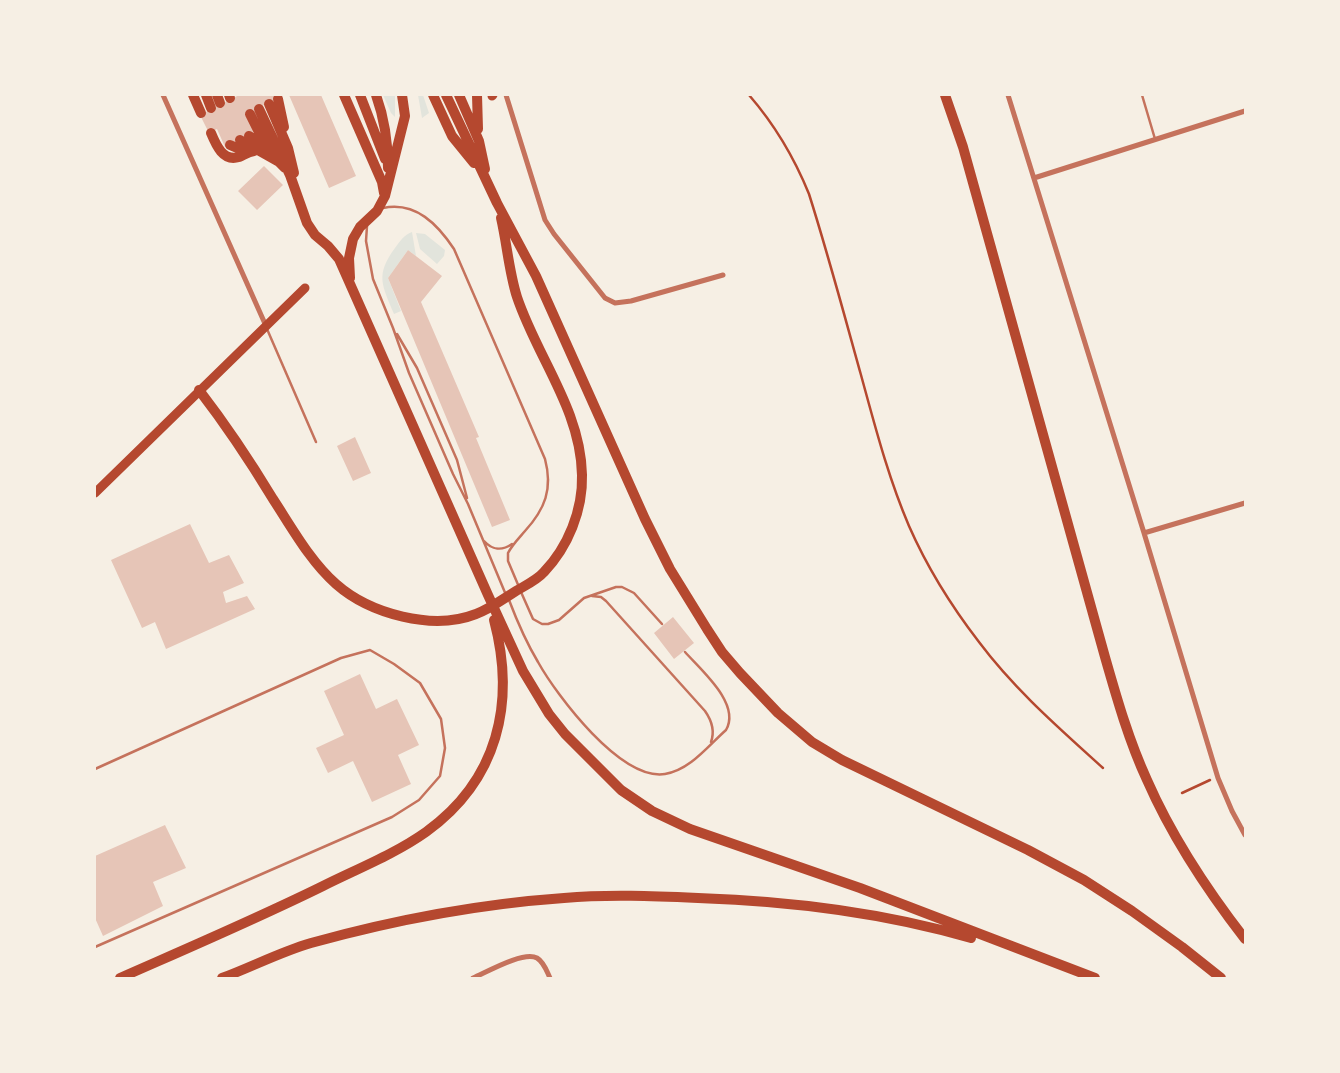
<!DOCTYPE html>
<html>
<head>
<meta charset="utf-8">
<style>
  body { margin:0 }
  #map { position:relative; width:1340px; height:1073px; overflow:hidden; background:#f6efe4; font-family:Roboto,sans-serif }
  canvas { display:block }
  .frame { position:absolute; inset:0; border:96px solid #f6efe4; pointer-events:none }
</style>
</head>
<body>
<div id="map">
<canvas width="1340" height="1073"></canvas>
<div class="frame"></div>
</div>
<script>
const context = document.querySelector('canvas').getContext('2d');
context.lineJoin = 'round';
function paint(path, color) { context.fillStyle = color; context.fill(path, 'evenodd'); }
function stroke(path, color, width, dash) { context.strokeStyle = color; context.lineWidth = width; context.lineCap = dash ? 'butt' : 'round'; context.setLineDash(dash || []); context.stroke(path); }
paint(new Path2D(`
  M383,95H395V117L391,113Z
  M418,95H423L429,113L422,118Z
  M412,232L416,256L408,250L388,278L401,311L394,314C382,285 375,275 395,248C400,241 404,235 412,232Z
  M416,233L425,234L445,250L444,256L437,264L420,249Z`), '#e2e4dc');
paint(new Path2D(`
  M239,95H284L248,113L257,131L225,147L217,129L209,133L200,115Z
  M289,95H321L356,176L329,188Z
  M264,166L283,185L257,210L238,191Z
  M408,250L442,276L421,302L479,437L476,438L510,520L492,527L388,278Z
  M355,437L371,473L353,481L337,446Z
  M190,524L209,563L229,555L244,583L223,592L226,603L247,596L255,609L166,649L155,622L142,628L111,560Z
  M673,617L694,643L674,659L654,633Z
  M360,674L376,709L397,699L419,745L398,755L411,784L372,802L353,761L328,773L316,748L344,735L324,691Z
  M165,825L186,868L153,882L163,906L103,936L95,918V856Z`), '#e6c5b7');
stroke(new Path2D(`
  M749,95C775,125 794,157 809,194C828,254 844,314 861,375C875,426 888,477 909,526C927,567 952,607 979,642C1015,690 1059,728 1103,768
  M1182,793L1210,780`), '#b5482f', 2.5);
stroke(new Path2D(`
  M1142,95L1155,139
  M383,208C416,201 438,225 454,249L545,459C553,489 545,509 525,531C519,538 512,545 508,553V561L519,587
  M367,226L366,241L373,279L393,328L409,373L453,474L468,504L506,595
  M267,329L316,442
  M397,334L417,368L457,460L467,498
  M484,541C492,550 502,551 512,544
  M521,592L533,619L542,624H548L559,620L584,598L616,587H622L634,593L662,624
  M592,596L601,597L606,601L705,711C712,721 715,731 711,742
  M509,600C517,621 526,642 538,662C557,696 621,781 665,774C690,770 708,746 726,730C741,704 702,671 685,652
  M95,769L341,658L370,650L394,664L420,683L441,719L445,748L440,776L419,800L392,817L95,947`), '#c5725c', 2.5);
stroke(new Path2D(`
  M163,95L266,326
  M506,95L545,220L554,234L605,298L615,303L631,301L723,275
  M1008,95L1144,533L1218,778L1232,811L1245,835
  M1034,178L1245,111
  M1144,533L1245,503
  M473,978C487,972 523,951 537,958C544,962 547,972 550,978`), '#c5725c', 5);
stroke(new Path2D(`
  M492,96L493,95
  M95,493L305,288`), '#b5482f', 9);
stroke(new Path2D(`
  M193,95L201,113
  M206,95L211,108
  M217,95L220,103
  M229,95L230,98
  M344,95L382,182L384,193
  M360,95L385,159
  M376,95C385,120 388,142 388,168
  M433,95L452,136L474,163
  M446,95L497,203L536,276L645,519L670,569L707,629L722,652L740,673L778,713L812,742L842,760L1028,850L1084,880L1132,911L1182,947L1221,978
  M459,95L479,141L485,169
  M477,95L478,129
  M945,95L963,147L1105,657C1117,699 1129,741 1147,780C1172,837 1207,890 1245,939
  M278,99L284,127
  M269,104L288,148L294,173
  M259,109L290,175L307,223L315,235L328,246L339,259L488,595L523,671L549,714L565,734L621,790L652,811L690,829L860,888L1095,978
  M250,114L265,144L278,155
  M211,133C216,145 223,162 239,157C244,155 248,152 254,151
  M249,136L264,146
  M240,140L279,162L285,168
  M230,145L237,148L253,151
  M350,278L349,258L353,239L360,227L377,211L385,196L405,116L402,95
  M199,390C226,425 250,461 273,499C292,528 310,561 336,584C370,614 433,631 476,614C490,609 503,599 516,591C526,585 537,580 544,572C568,547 583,510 582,475C581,410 537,357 517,297C509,272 507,244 501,218
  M120,978C188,948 256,919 323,886C357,869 395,854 426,832C498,780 516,703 494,620
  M222,978C252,967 280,952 311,943C394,920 479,904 564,898C608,894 654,896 698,898C791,901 881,912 971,938`), '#b5482f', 10);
</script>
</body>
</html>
